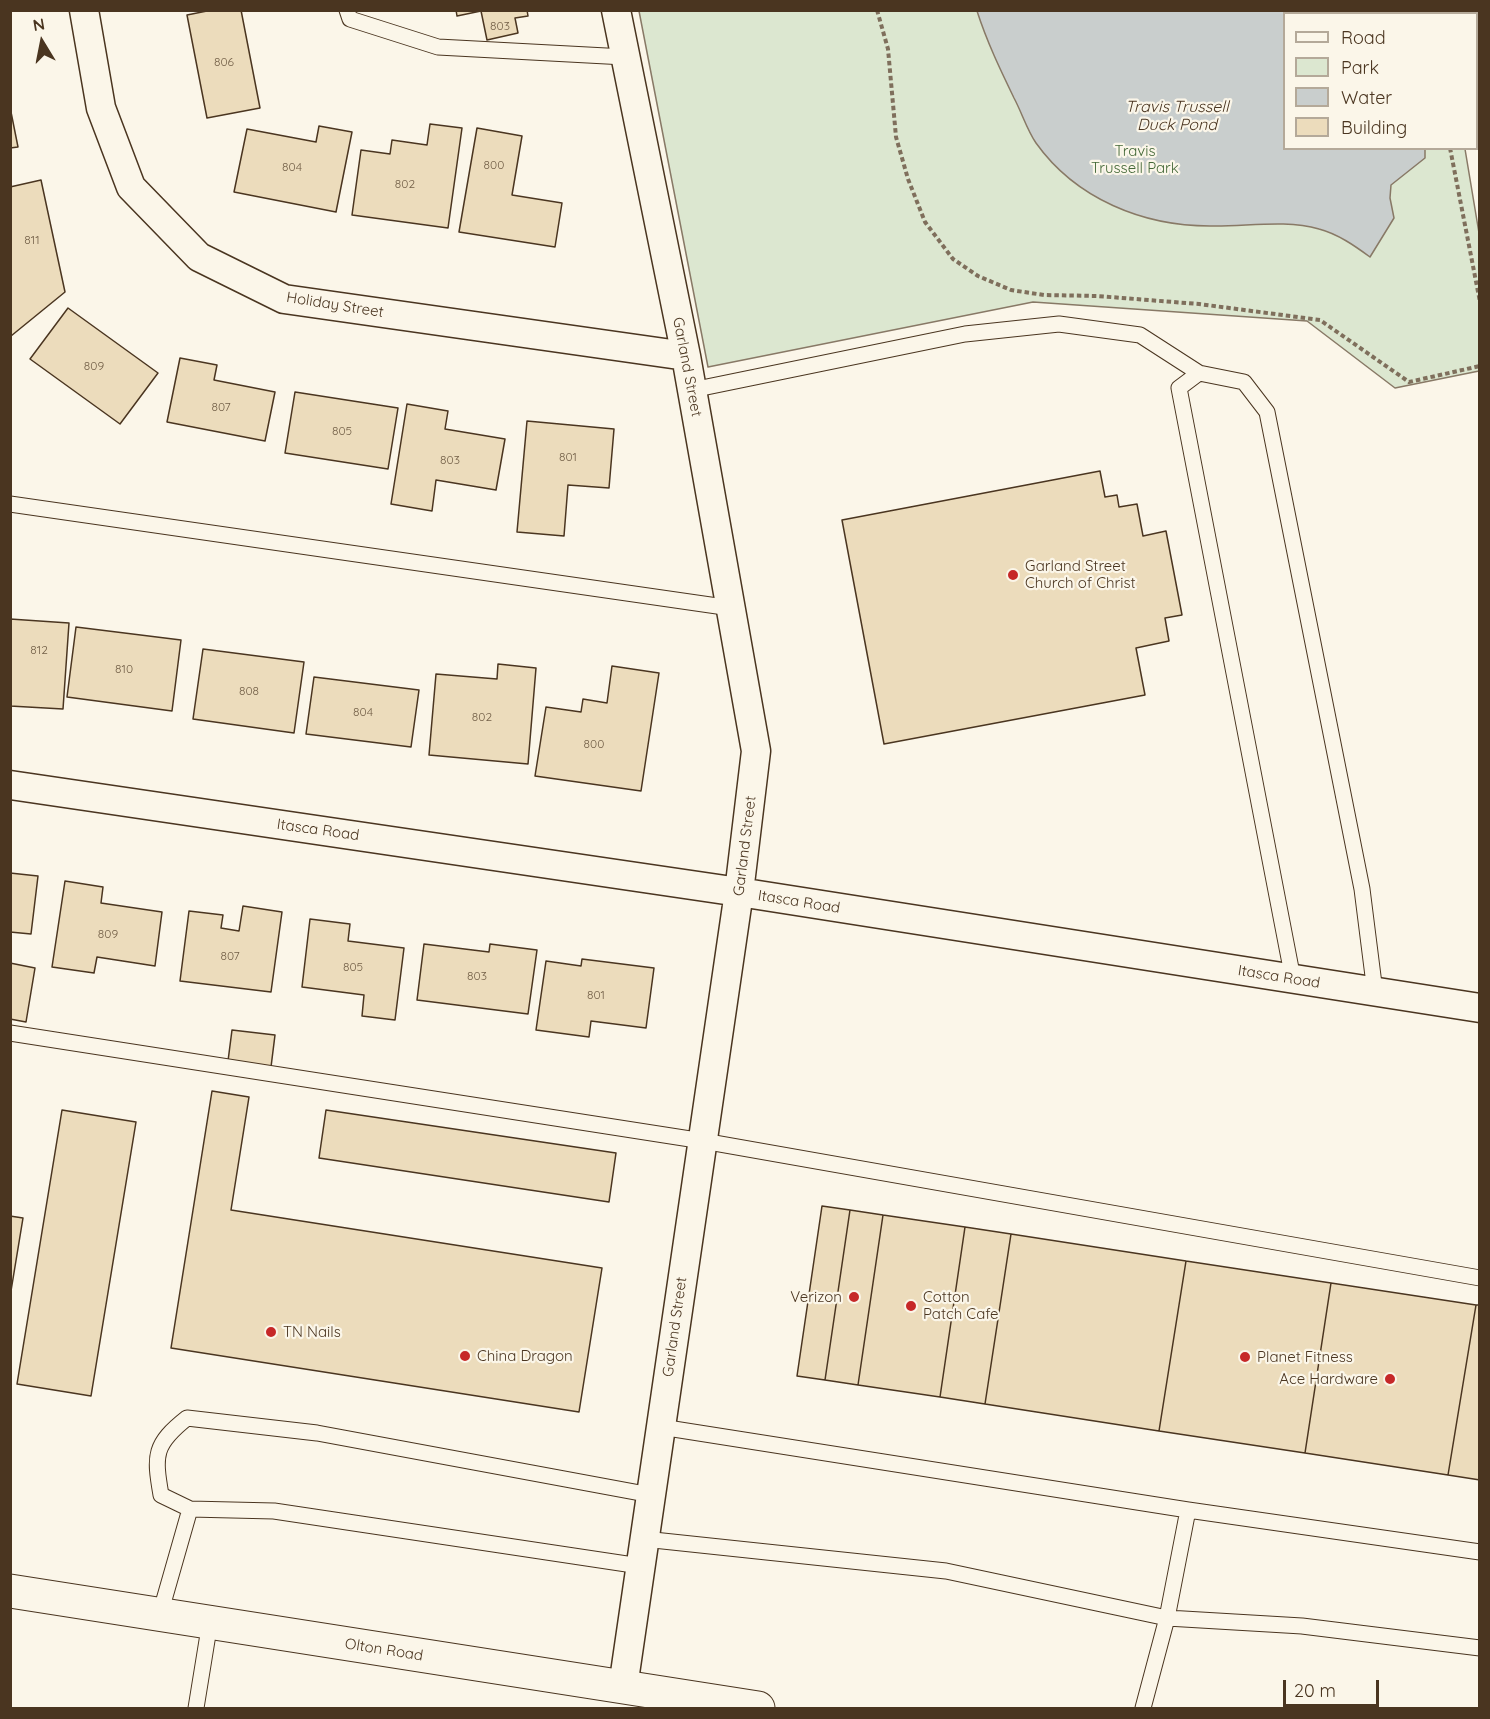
<!DOCTYPE html>
<html>
<head>
<meta charset="utf-8">
<style>
  body { margin:0 }
  #map { position:relative; width:1490px; height:1719px; overflow:hidden; background:#fbf6e9; font-family:Quicksand,sans-serif }
  canvas { display:block }
  .frame { position:absolute; inset:0; border:12px solid #4a3520; pointer-events:none }
  .legend { position:absolute; left:1283px; top:12px; width:195px; height:138px; box-sizing:border-box; background:#fbf6e9; border:2px solid #b4a999; margin:0; padding:8px 10px; list-style:none; font-size:18px; color:#4a3520 }
  .legend li { display:flex; align-items:center; gap:12px; height:30px }
  .legend b { width:30px; border:2px solid #b4a999 }
  .north { position:absolute; left:12px; top:12px; width:60px; height:60px; -webkit-text-stroke:4px #fbf6e9; paint-order:stroke; rotate:350deg; font-size:16px; font-weight:700; line-height:24px; text-align:center; color:#4a3520 }
  .north::after { content:''; display:block; margin:auto; width:21px; height:27px; background:#4a3520; clip-path:polygon(50% 0,100% 100%,50% 72%,0 100%) }
  .scale { position:absolute; left:1283px; top:1680px; width:96px; height:27px; box-sizing:border-box; border:3px solid #4a3520; border-top:0; padding-left:8px; font-size:18px; line-height:21px; white-space:nowrap; color:#4a3520; -webkit-text-stroke:4px #fbf6e9; paint-order:stroke }
</style>
</head>
<body>
<div id="map">
<canvas width="1490" height="1719"></canvas>
<div class="frame"></div>
<ul class="legend">
<li><b style="height:8px;background:#fbf6e9"></b>Road</li>
<li><b style="height:16px;background:#dce7d0"></b>Park</li>
<li><b style="height:16px;background:#c9cecd"></b>Water</li>
<li><b style="height:16px;background:#ecdcbc"></b>Building</li>
</ul>
<div class="north">N</div>
<div class="scale">20 m</div>
</div>
<script>
const context = document.querySelector('canvas').getContext('2d');
context.lineJoin = 'round';
function paint(path, color) { context.fillStyle = color; context.fill(path, 'evenodd'); }
function stroke(path, color, width, dash) { context.strokeStyle = color; context.lineWidth = width; context.lineCap = dash ? 'butt' : 'round'; context.setLineDash(dash || []); context.stroke(path); }
function write(font, color, halo, rows, align = 'center') {
  context.font = font + ' Quicksand,sans-serif'; context.lineWidth = 4.5; context.setLineDash([]); context.textBaseline = 'middle'; context.strokeStyle = halo; context.fillStyle = color; for (const [text, x, y, turn = 0] of rows) {
    context.save(); context.translate(x, y); context.rotate((+turn || 0) * Math.PI / 180); context.textAlign = isNaN(turn) ? turn : align; if (halo) context.strokeText(text, 0, 0); context.fillText(text, 0, 0); context.restore();
  }
}
const green = new Path2D(`
  M639,11H1441L1442,13L1284,14V148L1465,149L1479,233V371L1395,388L1307,321L1033,302L708,367Z`);
paint(green, '#dce7d0');
stroke(green, '#887966', 1.5);
const water = new Path2D(`
  M977,11H1399V13L1284,14V148L1425,149V158L1391,185L1390,198L1394,218L1370,257C1355,246 1338,234 1319,229C1285,219 1245,227 1210,226C1143,226 1076,199 1036,143C1027,130 1022,113 1014,98C1000,69 987,42 977,11Z`);
paint(water, '#c9cecd');
stroke(water, '#887966', 1.5);
const building = new Path2D(`
  M212,10H241L260,108L207,118L187,15Z
  M456,10H527L528,16L515,18L518,33L487,40L481,11L457,16Z
  M10,107L18,147L10,148Z
  M430,124L462,128L448,228L352,215L361,150L390,154L392,140L427,145Z
  M319,126L352,132L336,212L234,192L247,129L316,142Z
  M477,128L522,136L512,195L562,203L555,247L459,232Z
  M41,180L65,292L11,336L10,187Z
  M68,308L158,373L120,424L30,359Z
  M180,358L217,365L214,380L275,392L265,441L167,422Z
  M295,392L398,408L388,469L285,453Z
  M407,404L448,411L445,429L505,439L496,490L436,480L432,511L391,504Z
  M527,421L614,429L609,488L568,485L564,536L517,532Z
  M1100,471L1105,497L1117,495L1119,507L1137,504L1143,536L1166,531L1182,615L1165,618L1169,641L1136,648L1145,695L884,744L842,520Z
  M10,619L69,623L63,709L10,706Z
  M76,627L181,640L172,711L67,697Z
  M203,649L304,662L294,733L193,719Z
  M498,664L536,668L528,764L429,755L436,674L497,679Z
  M612,666L659,673L641,791L535,776L546,707L581,712L583,699L607,703Z
  M314,677L419,690L411,747L306,734Z
  M10,873L38,876L31,934L10,932Z
  M65,881L103,887L101,903L162,912L155,966L97,957L94,973L52,967Z
  M243,906L282,912L271,992L180,981L189,911L223,915L221,928L239,931Z
  M310,919L350,924L348,941L404,948L395,1020L362,1016L364,995L302,987Z
  M424,944L489,952L490,944L537,950L528,1014L417,1000Z
  M582,959L654,968L646,1028L591,1021L589,1037L536,1030L546,961L581,966Z
  M10,963L35,968L26,1022L10,1019Z
  M232,1030L275,1035L271,1067L228,1061Z
  M212,1091L249,1097L231,1210L602,1268L579,1412L171,1348Z
  M62,1110L136,1122L91,1396L17,1384Z
  M326,1110L616,1153L609,1202L319,1158Z
  M822,1206L850,1210L825,1380L797,1376Z
  M850,1210L883,1215L858,1385L825,1380Z
  M883,1215L965,1227L940,1397L858,1385Z
  M10,1216L23,1218L10,1297Z
  M965,1227L1011,1234L985,1404L940,1397Z
  M1011,1234L1186,1261L1159,1431L985,1404Z
  M1186,1261L1331,1283L1305,1453L1159,1431Z
  M1331,1283L1476,1305L1448,1475L1305,1453Z
  M1476,1305H1480V1480L1448,1475Z`);
paint(building, '#ecdcbc');
stroke(building, '#4a3520', 1.5);
const service = new Path2D(`
  M347,10L350,19L438,47L625,57
  M692,390L965,334L1059,324L1140,335L1199,373
  M10,504L731,608
  M1293,979L1179,388L1199,373L1244,382L1267,412L1362,889L1375,992
  M10,1033L703,1141L1480,1278
  M661,1427L1188,1510L1480,1552
  M190,1509L274,1511L640,1566
  M644,1539L946,1571L1167,1618L1302,1626L1480,1648
  M160,1614L190,1509L161,1495C154,1455 154,1444 187,1418L317,1433L651,1495
  M196,1708L210,1622
  M1143,1708L1167,1618L1188,1510`);
const minor = new Path2D(`
  M84,10L101,108L131,187L199,257L284,299L686,356
  M616,10L686,356L756,751L739,892L623,1687
  M10,785L739,892L1480,1008`);
const secondary = new Path2D(`
  M1471,10V14
  M1476,41L1480,56`);
const primary = new Path2D(`
  M10,1591L758,1708`);
stroke(service, '#4a3520', 17);
stroke(minor, '#4a3520', 31);
stroke(secondary, '#4a3520', 35);
stroke(primary, '#4a3520', 35);
stroke(new Path2D(`
  M877,10L888,49L896,137L908,179L925,222L953,259L978,276L1011,290L1044,295L1097,296L1199,304L1320,320L1409,382L1480,366
  M1423,10L1424,14
  M1450,148L1480,302`), '#7f6f5c', 4, [4.5, 3]);
stroke(service, '#fbf6e9', 15);
stroke(minor, '#fbf6e9', 28);
stroke(secondary, '#fbf6e9', 33);
stroke(primary, '#fbf6e9', 33);
for (const [x, y, r, color] of [
  [1013,575,6,"#c62828"],
  [854,1297,6,"#c62828"],
  [911,1306,6,"#c62828"],
  [271,1332,6,"#c62828"],
  [465,1356,6,"#c62828"],
  [1245,1357,6,"#c62828"],
  [1390,1379,6,"#c62828"]
]) { const dot = new Path2D(); dot.arc(x, y, r, 0, 2 * Math.PI); context.fillStyle = color; context.fill(dot); stroke(dot, '#fbf6e9', 2); }
write('12px', '#725f47', null, [
  ["803",500,26],
  ["806",224,62],
  ["800",494,165],
  ["804",292,167],
  ["802",405,184],
  ["811",32,240],
  ["809",94,366],
  ["807",221,407],
  ["805",342,431],
  ["801",568,457],
  ["803",450,460],
  ["812",39,650],
  ["810",124,669],
  ["808",249,691],
  ["804",363,712],
  ["802",482,717],
  ["800",594,744],
  ["809",108,934],
  ["807",230,956],
  ["805",353,967],
  ["803",477,976],
  ["801",596,995]
]);
write('15px', '#436837', '#fbf6e9', [
  ["Travis",1135,151],
  ["Trussell Park",1135,168]
]);
write('15px', '#4a3520', '#fbf6e9', [
  ["Holiday Street",335,305,9],
  ["Garland Street",687,367,79],
  ["Itasca Road",318,830,8],
  ["Garland Street",745,846,-83],
  ["Itasca Road",799,902,9],
  ["Itasca Road",1279,977,9],
  ["Garland Street",675,1327,-82],
  ["Olton Road",384,1650,9]
]);
write('15px', '#4a3520', '#fbf6e9', [
  ["Garland Street",1025,566],
  ["Church of Christ",1025,583],
  ["Verizon",842,1297,"right"],
  ["Cotton",923,1297],
  ["Patch Cafe",923,1314],
  ["TN Nails",283,1332],
  ["China Dragon",477,1356],
  ["Planet Fitness",1257,1357],
  ["Ace Hardware",1378,1379,"right"]
], 'left');
write('italic 16px', '#4a3520', '#fbf6e9', [
  ["Travis Trussell",1177,107],
  ["Duck Pond",1177,125]
]);
</script>
</body>
</html>
